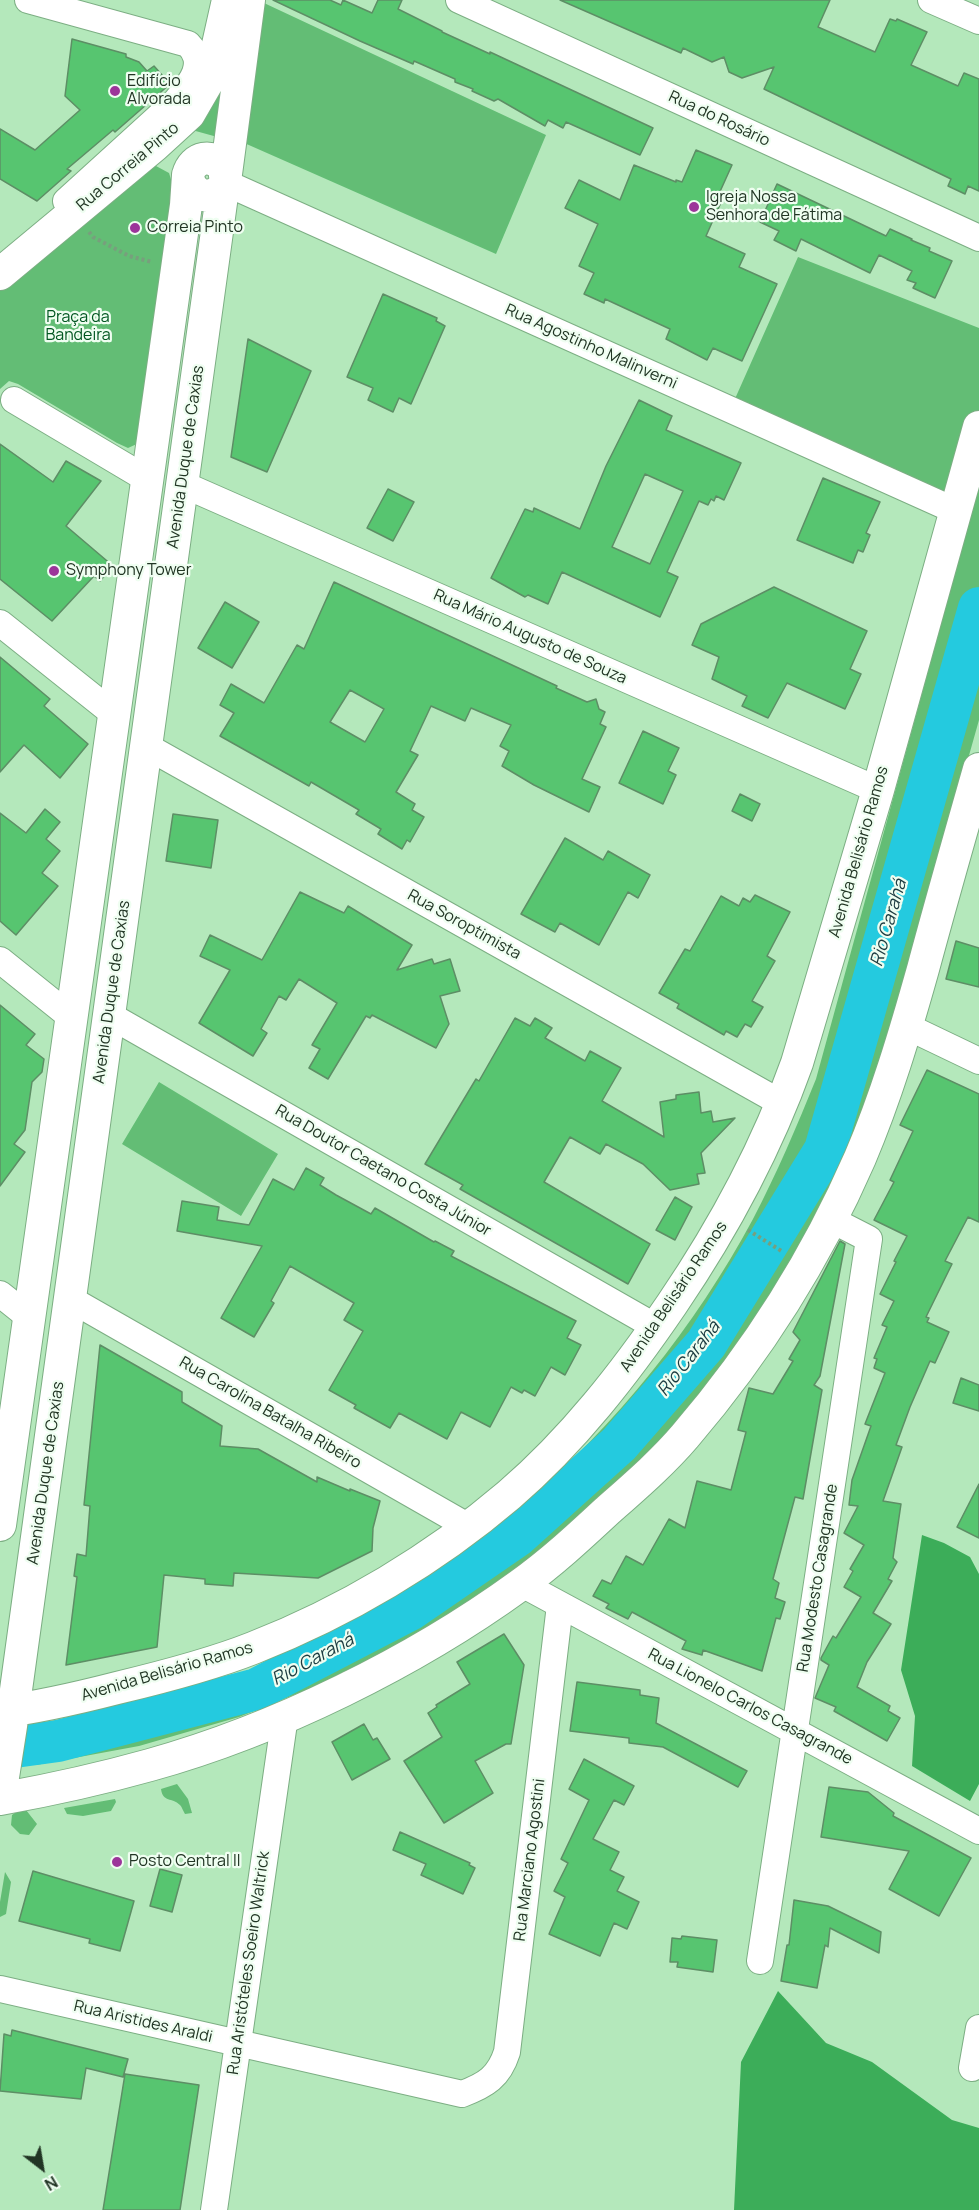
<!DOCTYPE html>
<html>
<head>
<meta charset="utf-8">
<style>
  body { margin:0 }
  #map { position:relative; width:979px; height:2210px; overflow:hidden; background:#b4e8bb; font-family:Manrope,sans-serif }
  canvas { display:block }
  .north { position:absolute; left:12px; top:2138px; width:60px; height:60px; -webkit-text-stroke:4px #effef1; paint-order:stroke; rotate:149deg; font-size:16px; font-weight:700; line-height:24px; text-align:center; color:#213524 }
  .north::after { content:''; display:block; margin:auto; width:21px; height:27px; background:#213524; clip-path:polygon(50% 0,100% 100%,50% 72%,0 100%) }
</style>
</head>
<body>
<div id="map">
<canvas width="979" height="2210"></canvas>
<div class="north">N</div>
</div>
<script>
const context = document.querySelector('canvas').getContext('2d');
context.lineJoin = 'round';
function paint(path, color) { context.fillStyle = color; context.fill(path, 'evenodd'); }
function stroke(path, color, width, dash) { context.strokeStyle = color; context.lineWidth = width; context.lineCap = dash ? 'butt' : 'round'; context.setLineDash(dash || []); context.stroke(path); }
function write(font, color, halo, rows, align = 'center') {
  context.font = font + ' Manrope,sans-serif'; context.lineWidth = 4.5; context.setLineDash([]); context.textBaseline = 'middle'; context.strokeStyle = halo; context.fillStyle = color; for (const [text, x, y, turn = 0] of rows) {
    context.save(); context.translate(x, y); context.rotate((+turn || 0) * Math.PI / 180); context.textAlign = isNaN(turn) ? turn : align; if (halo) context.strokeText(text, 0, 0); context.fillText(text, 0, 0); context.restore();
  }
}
paint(new Path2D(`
  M264,3L546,135L496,254L242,142Z
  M223,76L221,138L192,130Z
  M152,166H156L169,173L174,189L139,443L128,448L117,443L18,384L9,381L0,389V290L123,188Z
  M798,257L979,328V427L956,511L730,410Z
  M979,486V720L889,1039L853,1137L808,1231L751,1325L717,1371L682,1416L643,1459L520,1568L431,1628L336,1678L239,1717L139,1746L36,1765L45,1722C99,1713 153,1703 205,1686C440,1608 636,1436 753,1219C777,1173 797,1126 816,1079Z
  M159,1082L278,1154L241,1216L122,1144Z
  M177,1784L188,1799L192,1813L185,1814C183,1811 182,1807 180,1805C172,1797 163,1803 161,1789Z
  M115,1799L116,1802L111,1811L83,1816L67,1814L64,1808Z
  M19,1810H26L37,1824L29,1835L20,1834L11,1825L12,1815Z
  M5,1872L11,1882L6,1914L0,1917V1902Z`), '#63bd75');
paint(new Path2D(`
  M922,1535L944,1543L970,1557L979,1574V1784L970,1801L912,1766L915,1716L901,1670Z
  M778,1991L826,2043L872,2062L952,2120L979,2128V2210H734L741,2062Z`), '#3cad59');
stroke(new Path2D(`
  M0,1749L58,1741L257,1689L411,1609L517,1536L619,1444L706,1344L825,1150L979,608`), '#24cadf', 42);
const building = new Path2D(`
  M273,0H330L341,5L343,0L372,13L378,0H402L398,9L442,31V32L490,54V52L653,128L640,155L566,122L563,128L548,120L545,126L498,99L494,101L472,91L473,89L455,82V79L414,61L413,64L360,41Z
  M560,0H830L818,27L875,52L890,19L896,21L897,19L927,32L911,65L958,86L964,73L979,79V191L968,186L965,194L948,186L951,179L764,89L774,67L742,78L729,72L724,57L712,62L683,48L681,53Z
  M72,39L126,54V57L139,62L147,71L154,66L170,84L115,132L113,130L67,169L71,171L37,201L0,179V129L35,150L80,110L65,96Z
  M696,150L732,165L718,196L723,198L706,236L745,254L739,267L777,284L742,361L713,348L707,360L666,339L670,329L605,299L604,303L584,294L594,273L579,266L598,224L565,208L579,180L620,200L634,165L676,182V180L682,182Z
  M777,184L886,236L890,229L912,239L911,240L930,248L929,251L952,261L935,298L913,288L916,283L907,280L912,271L879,255L870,273L801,239L796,251L774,240L779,231L760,222Z
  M383,294L437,318L436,321L445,326L411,404L399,398L393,412L368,400L373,388L347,377Z
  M248,339L311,371L267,472L231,457Z
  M639,400L672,416L666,430L741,463L724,500L716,496L714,501L711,499L708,505L699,501L667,572L678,577L660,617L562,572L548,604L528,595L525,597L491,578L525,509L533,512L534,508L580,529L606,466ZM645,474L683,491L650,564L612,547Z
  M0,444L53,482L66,461L101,481L66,526L113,566L100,581L94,576L52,621L0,579Z
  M823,478L880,502L866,533L870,535L863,552L858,550L853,563L797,540Z
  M388,489L414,502L393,541L367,528Z
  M334,582L557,686L556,688L587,702L596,699L599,709L605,712L600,724L606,727L582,779L600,787L589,812L534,785L502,766L509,751L500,746L511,725L471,708L465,721L431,706L410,751L418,755L396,792L415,804L412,810L424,817L410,842L407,840L402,849L378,834L381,829L356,814L359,810L311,782L309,786L220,736L234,713L220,705L231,684L264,703L297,645L304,649ZM350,690L384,709L365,742L330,722Z
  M774,587L867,631L850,669L861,674L845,709L787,683L768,718L742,706L747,696L712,679L719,657L692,645L701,624Z
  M225,602L259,622L232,668L198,648Z
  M0,657L50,699L44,706L88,744L60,778L24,745L0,772Z
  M643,731L679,748L668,771L676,775L663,804L619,783Z
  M740,794L760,804L752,821L732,811Z
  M45,809L60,822L46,839L60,851L42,873L58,886L16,935L0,921V813L26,833Z
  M173,814L218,820L211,868L166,861Z
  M565,838L603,860L608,851L650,875L638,898L628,892L599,945L560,923L555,932L521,914Z
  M300,892L344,913L348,906L412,945L397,970L432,959L434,964L450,959L460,991L440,996L449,1024L436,1048L372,1015L370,1018L366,1016L328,1079L309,1068L320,1049L312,1045L337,1003L299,979L286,1000L279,996L261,1029L267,1033L253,1056L199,1023L230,970L200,956L210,935L262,960Z
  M755,895L790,912L767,956L775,961L752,1001L763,1007L751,1027L745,1024L737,1037L726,1031L724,1035L677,1008L679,1004L659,993L685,949L690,951L721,896L739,906L743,898L750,902Z
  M956,941L979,948V987L946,979Z
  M0,1005L35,1034L26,1045L44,1059L42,1072L32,1082L25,1130L14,1144L25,1152L0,1186Z
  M515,1018L530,1026L535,1018L552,1028L545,1038L585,1061L590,1051L621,1068L602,1101L664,1137L660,1102L676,1099V1095L699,1092L701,1113L711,1111L713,1122L735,1118L701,1153L705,1173L697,1174L699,1184L670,1190L643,1164L606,1144L600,1154L570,1137L544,1182L650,1244L628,1284L460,1189L463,1185L425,1164L476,1079L479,1081Z
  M927,1070L979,1094V1222L968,1217L945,1261L952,1264L926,1317L929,1318L927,1322L949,1332L935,1363L930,1361L910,1407L896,1445L902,1447L883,1501L901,1504L893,1558L897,1562L888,1579L892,1581L873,1613L891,1624L867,1662L857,1687L890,1706L888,1711L900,1718L887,1741L834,1711L836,1707L815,1698L829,1665L821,1660V1658L833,1636L836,1638L861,1597L844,1587L853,1571L850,1569L864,1545L844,1533L858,1506L849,1505L852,1480L871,1426L865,1424L885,1373L874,1368L877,1359L874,1358L887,1327L882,1325L894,1301L880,1294L896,1262L894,1261L907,1236L874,1220L894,1182L890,1180L913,1131L900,1125Z
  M306,1168L324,1178L320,1185L336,1195L371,1214L375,1208L434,1242L435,1241L454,1251L451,1256L576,1321L567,1338L581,1345L565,1375L551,1367L535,1396L524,1390L522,1393L511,1387L490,1427L461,1412L447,1439L399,1413L390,1428L354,1408L356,1405L329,1390L363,1331L344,1320L354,1303L290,1266L271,1301L274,1303L254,1337L221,1318L262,1246L177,1231L182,1201L219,1207L217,1220L249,1225L273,1179L294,1190Z
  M675,1197L692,1207L675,1240L656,1230Z
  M840,1241L845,1244L820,1376L814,1385L822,1390L803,1499L795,1497L773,1579L779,1583L775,1598L785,1602L780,1619L776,1618L762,1671L703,1650L702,1655L682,1649L686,1641L632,1612L628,1619L606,1608L609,1604L593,1596L602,1580L611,1584L626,1556L643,1565L669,1519L685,1528L697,1481L731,1490L746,1432L738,1430L749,1388L773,1394L793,1361L789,1359L800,1340L793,1332Z
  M100,1345L182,1392V1402L222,1426L220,1446L258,1449L317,1482V1477L350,1491V1489L380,1501L373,1528L372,1551L318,1578L234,1573L233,1586L205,1584V1579L164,1575L157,1647L66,1665L77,1577L74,1576L77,1554L86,1556L90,1506L84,1505Z
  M961,1378L979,1385V1411L953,1403Z
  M979,1484V1538L957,1527Z
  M504,1634L524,1665L511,1744H506L475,1761L493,1793L444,1823L404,1761L442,1737L428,1713L437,1707L436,1705L470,1684L457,1662Z
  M577,1682L640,1690V1695L659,1698L656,1723L747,1771L738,1787L663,1747L629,1743V1738L570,1731Z
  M364,1724L373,1740L377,1738L390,1759L352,1780L332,1742Z
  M584,1759L634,1786L624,1805L614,1800L593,1839L619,1852L610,1870L624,1877L617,1891L639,1902L627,1929L614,1923L600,1956L549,1934L565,1897L554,1891L568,1863L561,1859L589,1800L569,1789Z
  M829,1787L868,1792L894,1813L893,1816L971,1858L939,1916L889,1889L909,1851L821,1837Z
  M400,1832L470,1863L469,1865L475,1868L463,1894L421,1875L426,1864L393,1850Z
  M160,1869L182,1875L172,1912L150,1906Z
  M33,1871L134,1901L120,1951L89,1943L90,1939L19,1921Z
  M794,1900L828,1906L881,1932L879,1953L830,1928L828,1947L825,1945L817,1988L781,1981L787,1945H789Z
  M682,1936L717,1940L713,1972L677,1967L678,1962H670L672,1938L681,1939Z
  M12,2030L128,2059L123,2077L86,2068L81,2099L0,2091L4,2034L11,2036Z
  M125,2074L199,2085L180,2210H103Z`);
paint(building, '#57c570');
stroke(building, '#5d8e65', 1.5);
const minor = new Path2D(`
  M28,0L188,44C208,64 190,84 176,101L66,201
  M459,0L979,238
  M931,0L979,21
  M226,183L956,511
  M14,400L147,479
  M182,484L878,790
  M0,623L114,714
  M146,746L783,1104
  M0,960L71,1017
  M109,1015L656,1327
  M906,1026L979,1061
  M0,1294L29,1317
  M70,1299L469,1527
  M522,1584L979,1831
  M760,1961L869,1239L830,1219
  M0,1989L462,2094C486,2085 499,2077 507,2052L560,1605
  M972,2068L979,2028
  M214,2210L285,1716`);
const major = new Path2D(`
  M226,174L249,0
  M0,274L154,146L189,114L211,76L228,0
  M0,1525L186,205L188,175C193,156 213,153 224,168L226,183C214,203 190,198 188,175
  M0,1712C40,1707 78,1698 117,1688C163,1677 210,1665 253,1648C345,1612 434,1559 509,1495C573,1440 625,1373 672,1304C723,1229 766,1150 797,1063L878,790L979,427
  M0,1796L11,1726L223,188
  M0,1799C50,1790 100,1779 150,1765C276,1730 414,1662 520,1585C551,1563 580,1536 608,1510C634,1487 662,1463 685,1436C757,1352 816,1259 860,1158C886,1097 905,1033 923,969C941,902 960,836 979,769`);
stroke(minor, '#7cae83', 28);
stroke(major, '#7cae83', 34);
stroke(new Path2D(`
  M89,232L93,237L129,256L152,262
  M748,1230L783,1252`), '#789f7d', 4, [3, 3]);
stroke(minor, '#fff', 26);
stroke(major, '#fff', 32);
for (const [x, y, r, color] of [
  [115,91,6,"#9c359a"],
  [694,207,6,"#9c359a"],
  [135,228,6,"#9c359a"],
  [54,571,6,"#9c359a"],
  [117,1862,6,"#9c359a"]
]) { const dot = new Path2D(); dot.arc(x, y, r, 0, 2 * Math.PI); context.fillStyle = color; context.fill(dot); stroke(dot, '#effef1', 2); }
write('16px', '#213524', '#effef1', [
  ["Edifício",127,82],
  ["Alvorada",127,100],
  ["Igreja Nossa",706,198],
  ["Senhora de Fátima",706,216],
  ["Correia Pinto",147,228],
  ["Symphony Tower",66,571],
  ["Posto Central II",129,1862]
], 'left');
write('16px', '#213524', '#effef1', [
  ["Rua do Rosário",719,119,25],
  ["Rua Correia Pinto",128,167,-40],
  ["Rua Agostinho Malinverni",591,347,24],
  ["Avenida Duque de Caxias",186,457,-82],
  ["Rua Mário Augusto de Souza",530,637,24],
  ["Avenida Belisário Ramos",859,852,-74],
  ["Rua Soroptimista",464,925,29],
  ["Avenida Duque de Caxias",112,992,-82],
  ["Rua Doutor Caetano Costa Júnior",383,1171,30],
  ["Avenida Belisário Ramos",674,1297,-56],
  ["Rua Carolina Batalha Ribeiro",270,1413,30],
  ["Avenida Duque de Caxias",46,1473,-82],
  ["Rua Modesto Casagrande",818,1578,-81],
  ["Avenida Belisário Ramos",167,1672,-16],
  ["Rua Lionelo Carlos Casagrande",750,1707,28],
  ["Rua Marciano Agostini",530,1860,-83],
  ["Rua Aristóteles Soeiro Waltrick",249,1963,-82],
  ["Rua Aristides Araldi",143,2022,13]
]);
write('16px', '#005620', '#effef1', [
  ["Praça da",78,318],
  ["Bandeira",78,336]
]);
write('italic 18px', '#1c3b40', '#effef1', [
  ["Rio Carahá",889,923,-74],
  ["Rio Carahá",689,1359,-52],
  ["Rio Carahá",313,1660,-28]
]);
</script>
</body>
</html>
